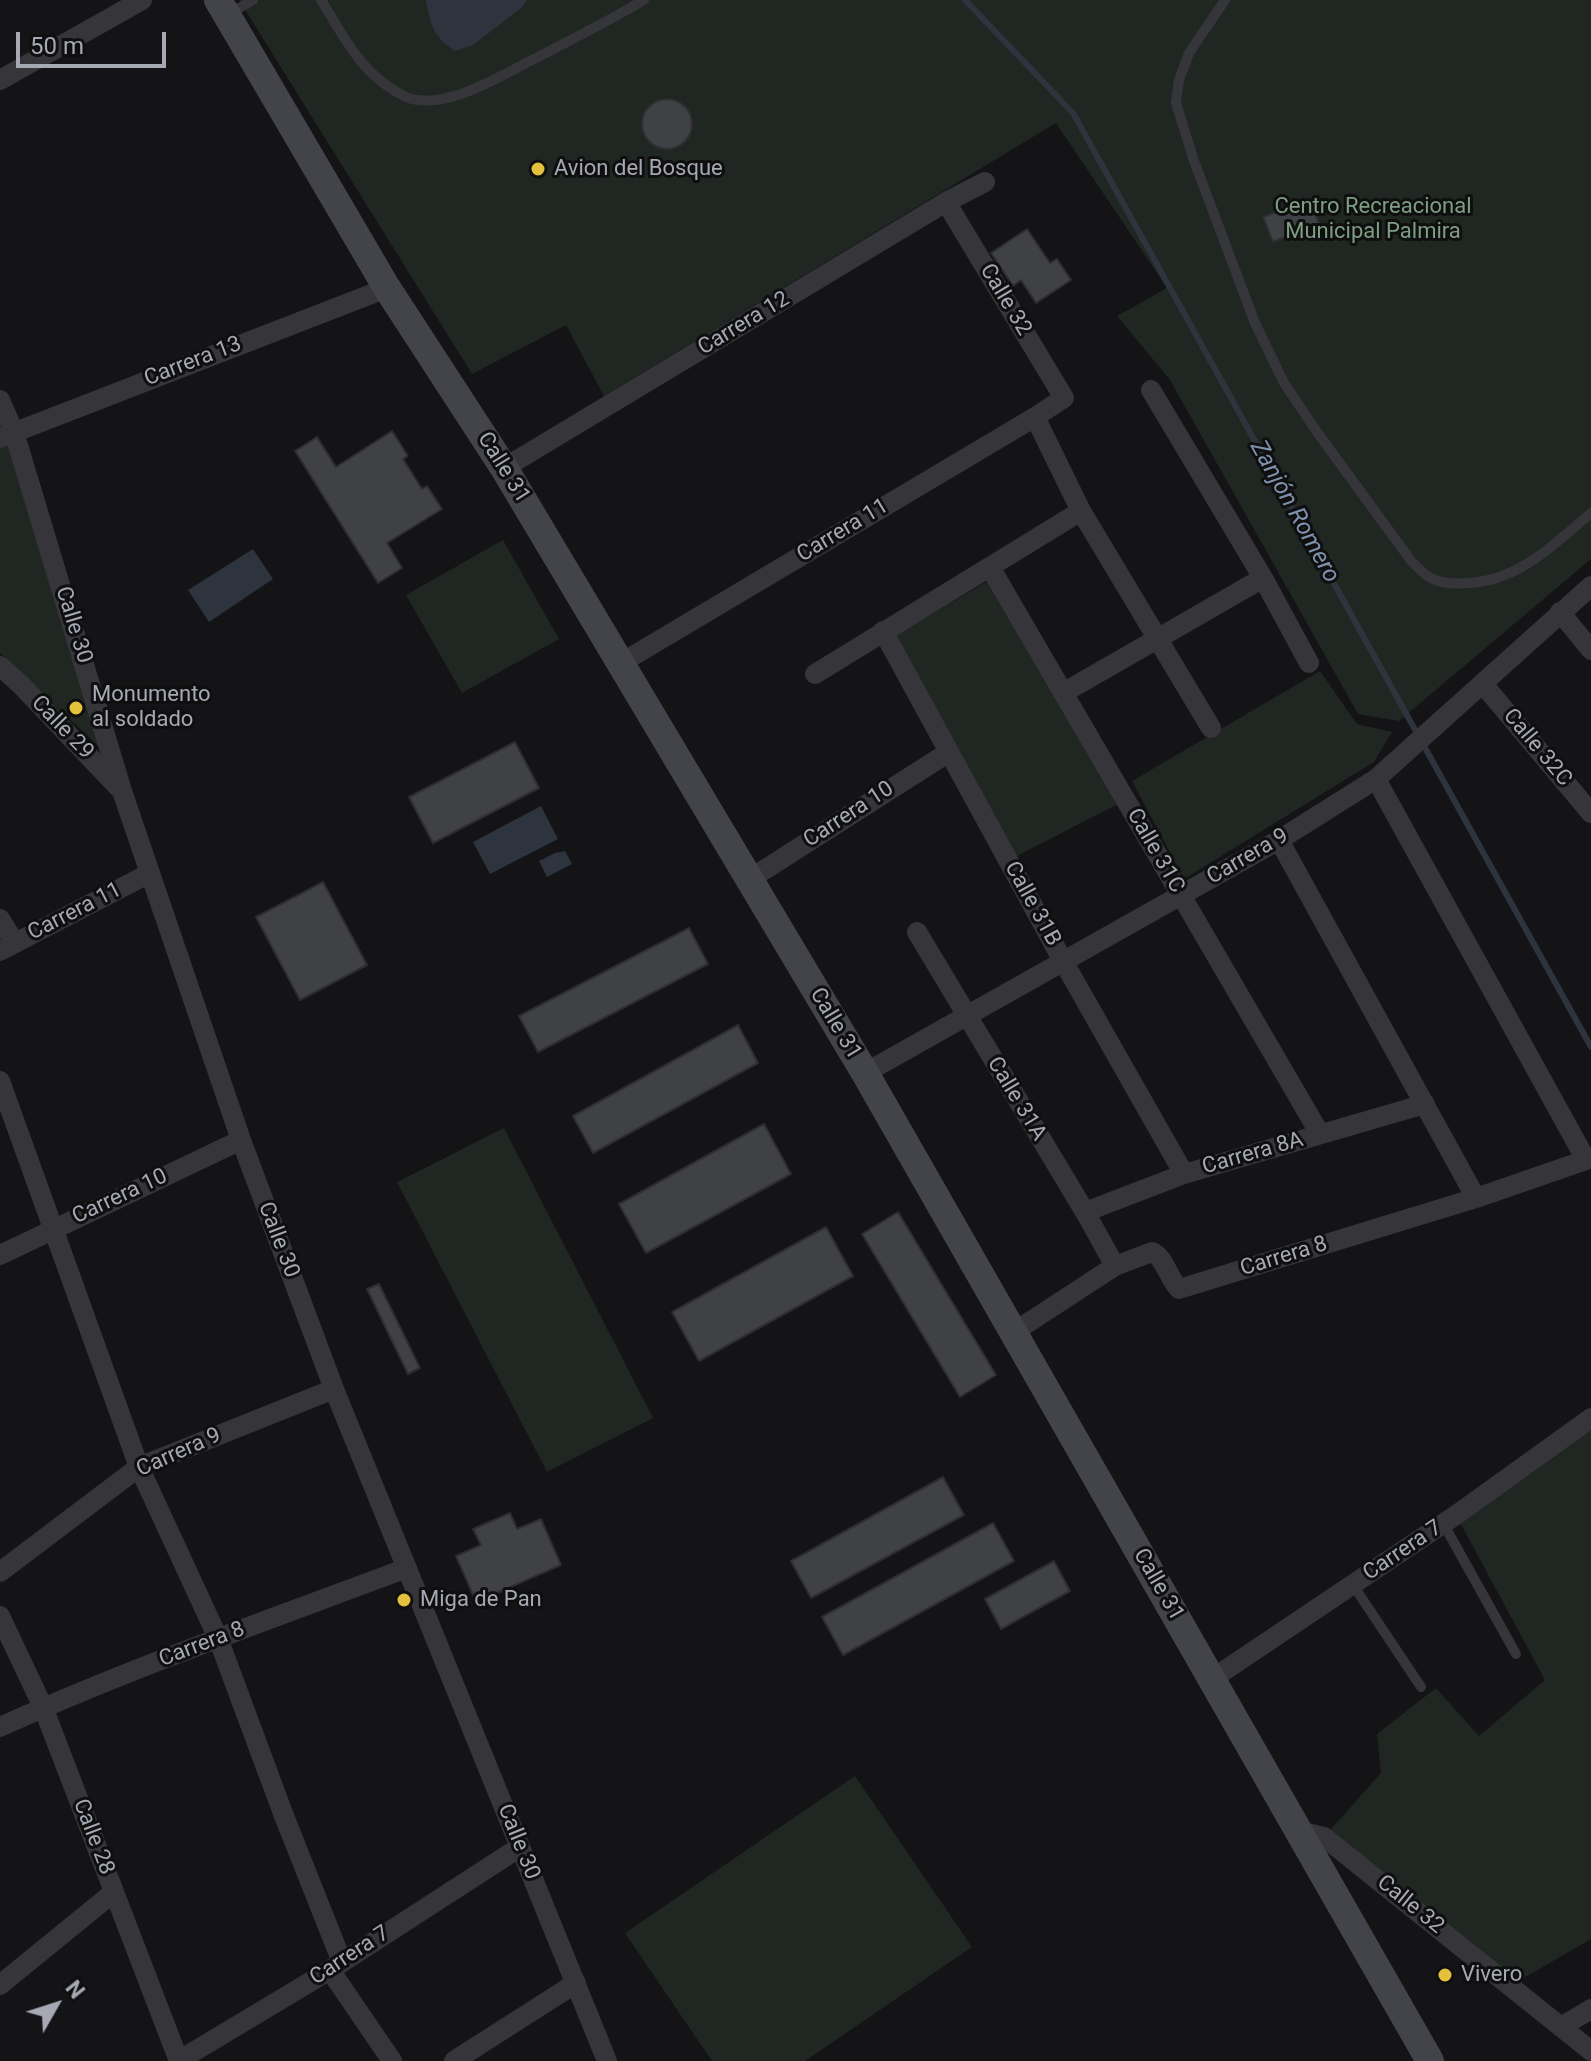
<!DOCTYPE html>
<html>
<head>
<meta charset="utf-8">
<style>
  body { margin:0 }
  #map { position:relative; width:1591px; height:2061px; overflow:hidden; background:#141315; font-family:Roboto,sans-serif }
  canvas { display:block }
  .north { position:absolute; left:16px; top:1965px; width:80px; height:80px; -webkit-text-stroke:6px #0f0f10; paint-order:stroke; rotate:51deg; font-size:22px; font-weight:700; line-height:32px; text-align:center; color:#a6a9b4 }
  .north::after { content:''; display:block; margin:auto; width:28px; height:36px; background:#a6a9b4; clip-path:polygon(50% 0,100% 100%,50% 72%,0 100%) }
  .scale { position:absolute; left:16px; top:32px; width:150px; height:36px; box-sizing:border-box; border:4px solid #a6a9b4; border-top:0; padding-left:10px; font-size:24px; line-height:28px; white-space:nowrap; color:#a6a9b4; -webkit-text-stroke:6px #0f0f10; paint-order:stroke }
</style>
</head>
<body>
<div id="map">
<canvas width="1591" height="2061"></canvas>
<div class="north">N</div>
<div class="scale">50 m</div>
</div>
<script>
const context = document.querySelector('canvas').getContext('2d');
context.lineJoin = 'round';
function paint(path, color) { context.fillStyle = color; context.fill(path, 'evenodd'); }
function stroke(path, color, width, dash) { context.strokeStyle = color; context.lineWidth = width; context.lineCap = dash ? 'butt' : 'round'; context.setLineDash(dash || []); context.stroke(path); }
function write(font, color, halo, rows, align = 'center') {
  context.font = font + ' Roboto,sans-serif'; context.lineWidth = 6; context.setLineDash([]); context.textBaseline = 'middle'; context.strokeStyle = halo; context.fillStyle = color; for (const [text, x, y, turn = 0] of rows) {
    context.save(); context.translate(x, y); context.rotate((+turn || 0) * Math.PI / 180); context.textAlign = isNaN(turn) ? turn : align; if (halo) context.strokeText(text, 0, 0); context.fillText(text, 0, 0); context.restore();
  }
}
paint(new Path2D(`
  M239,0H1591V559L1399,721L1358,714L1170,380L1117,316L1167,288L1056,123L604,396L566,325L472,374Z
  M14,432L114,761L0,653V438Z
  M503,540L559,639L462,693L406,595Z
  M988,581L1118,804L1015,857L895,636Z
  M1320,671L1357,724L1392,732L1374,762L1184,879L1132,781Z
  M504,1128L653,1418L547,1472L397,1182Z
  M1591,1418V1939L1510,1986L1324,1837L1381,1773L1377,1734L1436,1688L1479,1736L1545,1680L1456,1515Z
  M855,1776L972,1947L805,2061H712L625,1933Z`), '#202722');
paint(new Path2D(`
  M426,0H527L521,8L473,45L455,51C433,36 431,26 426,0Z
  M253,549L273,579L209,622L188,590Z
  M541,806L558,839L490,874L473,842Z
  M565,851L572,864L547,877L539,861L555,853Z`), '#2e343d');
stroke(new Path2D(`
  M965,0L1073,113L1591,1047`), '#2e343d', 6);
const building = new Path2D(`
  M642 124a25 25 0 1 1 50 0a25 25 0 1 1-50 0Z
  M1309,199L1319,223L1273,242L1263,217Z
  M1027,229L1050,263L1057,259L1071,280L1036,303L1021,280L1013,286L991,253Z
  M392,431L408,456L403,459L422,489L427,486L442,509L387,543L402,568L378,583L295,451L317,437L336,467Z
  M515,742L539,788L433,843L409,797Z
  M323,882L367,965L300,1000L256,917Z
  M689,928L708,964L538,1052L519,1016Z
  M738,1025L758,1063L593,1153L573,1116Z
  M764,1124L791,1174L646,1253L619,1204Z
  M898,1212L996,1375L960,1397L862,1234Z
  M826,1227L853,1276L699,1361L672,1312Z
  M379,1284L420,1368L408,1374L367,1289Z
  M943,1477L964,1515L811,1598L791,1561Z
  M510,1513L517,1529L541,1519L561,1565L476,1602L456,1556L481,1545L473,1529Z
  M993,1523L1014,1561L843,1655L822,1617Z
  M1054,1561L1070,1591L1001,1629L985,1599Z`);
paint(building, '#404145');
stroke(building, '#2e2e31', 2);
stroke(new Path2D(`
  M321,0C345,38 361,75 404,96C419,104 443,100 458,95C483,87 507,73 530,61C569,41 607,22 644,0
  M1225,0L1189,53L1179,80L1176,103L1194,161L1255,323L1284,383L1317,432L1412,562C1418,567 1424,575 1431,578C1442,584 1457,584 1468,583C1519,581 1554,544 1591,513
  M229,14L253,0
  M1443,1523L1516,1654
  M1353,1585L1421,1687`), '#35353a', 10);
stroke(new Path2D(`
  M0,80L142,0
  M1151,390L1263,578L1309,663
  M0,400L14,432L122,791L241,1140L334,1389L607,2061
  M1035,417L1081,511L1211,728
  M0,438L387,288
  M504,468L946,202L985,182
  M990,567L1320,1134
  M1560,612L1591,650
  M883,631L1063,961L1184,1174
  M621,663L1035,417L1064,398L946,202
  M0,666L21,685L120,789
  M815,674L1081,511
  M1483,684L1591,813
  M1063,693L1263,578
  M1279,840L1476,1198
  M750,879L949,752
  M0,919L15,943
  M917,932L1085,1212L1115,1266
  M0,951L150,873
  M865,1073L1279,840L1376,779L1591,586
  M0,1081L139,1467L218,1638L284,1816L342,1962
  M1085,1212L1184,1174L1425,1104
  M0,1255L241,1140
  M1014,1332L1115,1266L1152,1252C1165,1257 1168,1278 1179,1289L1476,1198L1586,1160L1376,779
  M0,1572L139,1467L334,1389
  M0,1616L43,1707L179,2061
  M1212,1679L1456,1515L1591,1418
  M0,1727C133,1667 271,1619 407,1568
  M1299,1831L1324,1837L1591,2051
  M330,1970L392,2061
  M0,1985L114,1892
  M1561,2027L1591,2009
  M178,2061L330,1970L520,1847
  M454,2061L576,1983`), '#35353a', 20);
stroke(new Path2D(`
  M218,0L387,288L504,468L865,1073L1430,2061`), '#43444a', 28);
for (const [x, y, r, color] of [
  [538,169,8,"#e4c13c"],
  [76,708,8,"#e4c13c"],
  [404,1600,8,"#e4c13c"],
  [1445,1975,8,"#e4c13c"]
]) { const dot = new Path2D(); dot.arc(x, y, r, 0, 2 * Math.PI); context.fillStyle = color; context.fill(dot); stroke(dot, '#0f0f10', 3); }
write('22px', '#a6a9b4', '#0f0f10', [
  ["Avion del Bosque",554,169],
  ["Monumento",92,695],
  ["al soldado",92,720],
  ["Miga de Pan",420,1600],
  ["Vivero",1461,1975]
], 'left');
write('22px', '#7e9e84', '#0f0f10', [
  ["Centro Recreacional",1373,207],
  ["Municipal Palmira",1373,232]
]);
write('22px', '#a6a9b4', '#0f0f10', [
  ["Calle 32",1005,300,59],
  ["Carrera 12",744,324,-31],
  ["Carrera 13",193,362,-21],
  ["Calle 31",503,468,58],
  ["Carrera 11",843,531,-31],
  ["Calle 30",73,625,73],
  ["Calle 29",62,728,46],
  ["Calle 32C",1537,748,50],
  ["Carrera 10",849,815,-33],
  ["Calle 31C",1155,851,60],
  ["Carrera 9",1248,857,-30],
  ["Calle 31B",1032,904,61],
  ["Carrera 11",75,912,-27],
  ["Calle 31",835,1024,59],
  ["Calle 31A",1016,1099,59],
  ["Carrera 8A",1253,1154,-16],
  ["Carrera 10",120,1197,-25],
  ["Calle 30",278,1240,69],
  ["Carrera 8",1284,1257,-17],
  ["Carrera 9",179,1453,-24],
  ["Carrera 7",1403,1551,-34],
  ["Calle 31",1158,1585,60],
  ["Carrera 8",202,1645,-21],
  ["Calle 28",93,1837,69],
  ["Calle 30",518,1842,68],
  ["Calle 32",1410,1905,39],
  ["Carrera 7",350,1956,-33]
]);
write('italic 24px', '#7f92ad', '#0f0f10', [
  ["Zanjón Romero",1294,512,61]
]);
</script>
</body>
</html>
